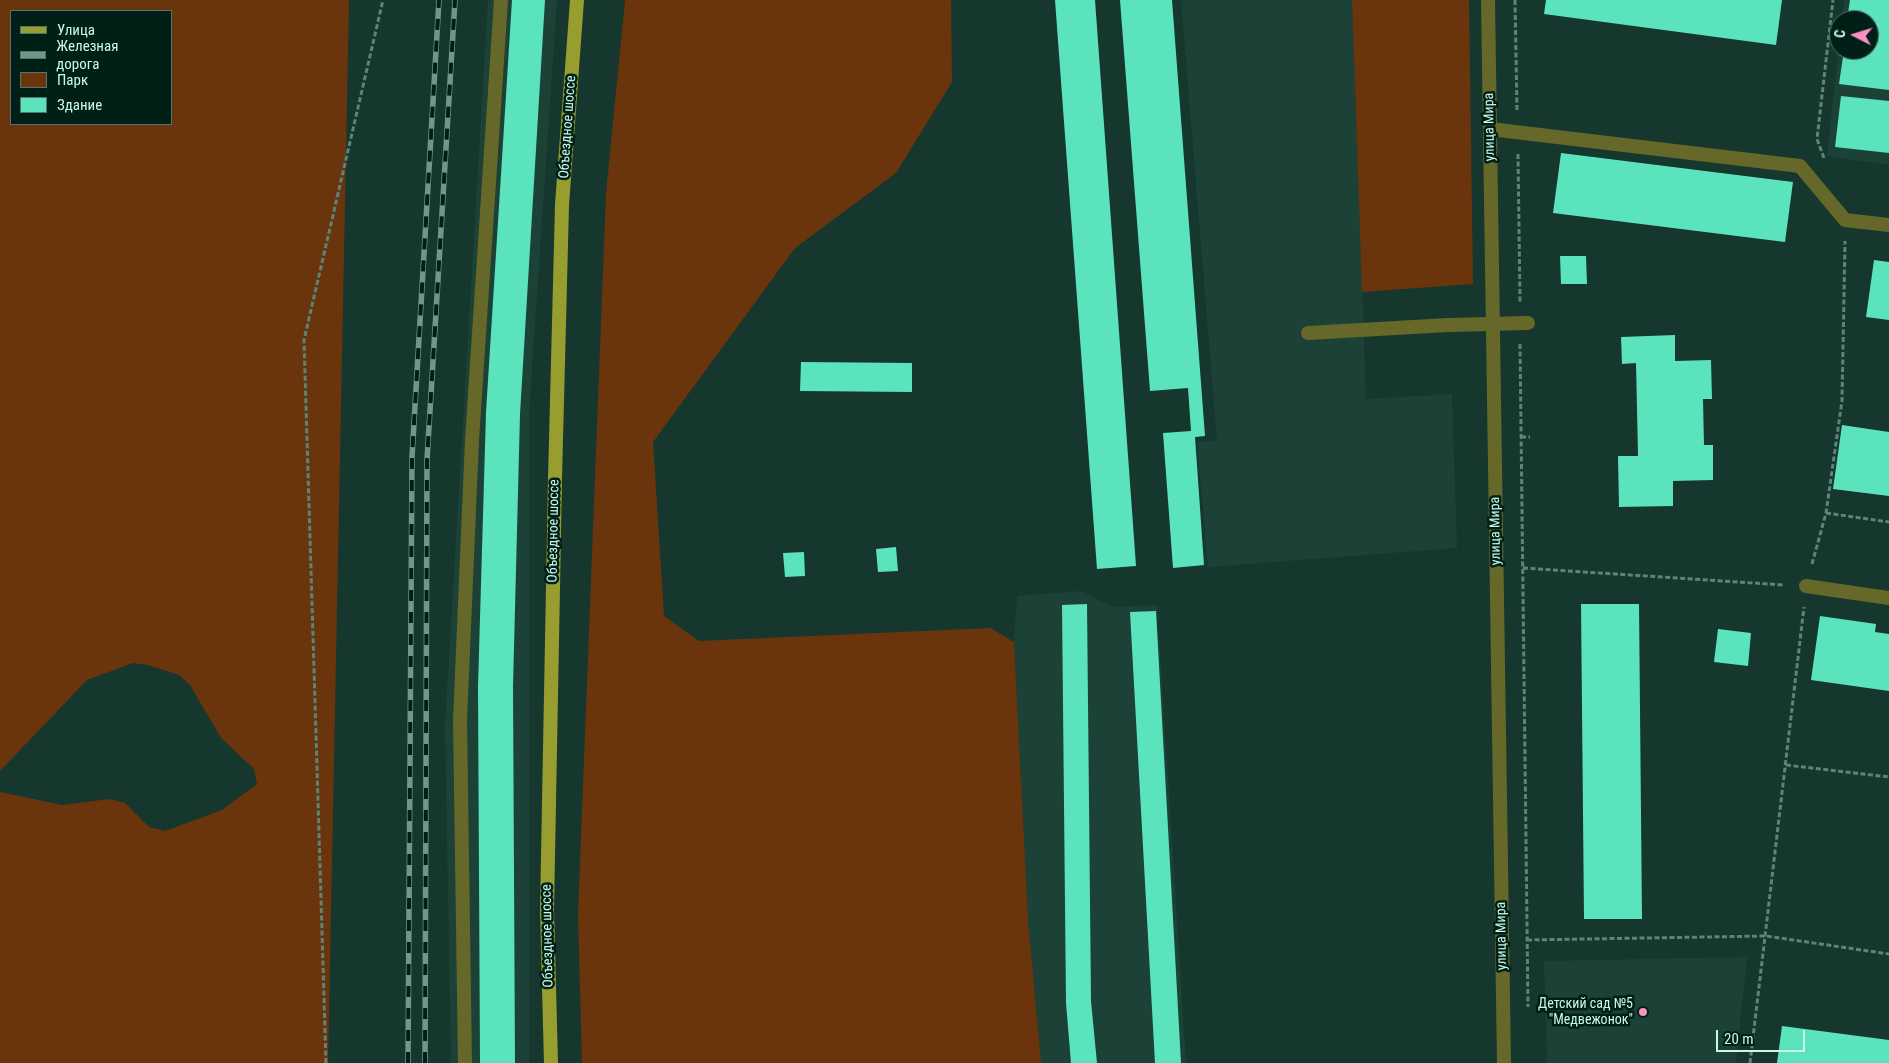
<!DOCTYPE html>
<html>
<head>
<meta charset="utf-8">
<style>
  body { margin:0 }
  #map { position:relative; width:1889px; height:1063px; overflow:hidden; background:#16372e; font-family:"Roboto Condensed",sans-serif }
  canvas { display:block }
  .legend { position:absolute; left:10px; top:10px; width:162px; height:115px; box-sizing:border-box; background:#001f16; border:1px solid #50766a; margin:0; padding:6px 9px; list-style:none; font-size:15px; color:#c8f9e8 }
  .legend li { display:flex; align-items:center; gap:10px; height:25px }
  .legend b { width:25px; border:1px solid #50766a }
  .north { position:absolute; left:1829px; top:10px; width:50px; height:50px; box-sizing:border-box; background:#001f16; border:1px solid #50766a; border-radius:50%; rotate:275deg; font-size:14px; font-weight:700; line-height:20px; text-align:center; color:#c8f9e8 }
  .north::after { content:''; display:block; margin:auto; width:18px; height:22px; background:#fc8fc1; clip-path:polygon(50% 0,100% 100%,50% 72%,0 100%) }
  .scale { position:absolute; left:1716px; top:1030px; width:89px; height:22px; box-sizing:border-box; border:2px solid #c8f9e8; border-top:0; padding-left:6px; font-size:15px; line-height:18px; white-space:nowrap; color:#c8f9e8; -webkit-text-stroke:4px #001f16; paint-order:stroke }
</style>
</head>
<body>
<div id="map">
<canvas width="1889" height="1063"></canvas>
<ul class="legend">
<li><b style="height:6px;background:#989d2f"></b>Улица</li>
<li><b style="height:6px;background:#6f988b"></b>Железная дорога</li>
<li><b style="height:14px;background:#6a350d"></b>Парк</li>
<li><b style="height:14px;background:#5be3be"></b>Здание</li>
</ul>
<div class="north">С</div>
<div class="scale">20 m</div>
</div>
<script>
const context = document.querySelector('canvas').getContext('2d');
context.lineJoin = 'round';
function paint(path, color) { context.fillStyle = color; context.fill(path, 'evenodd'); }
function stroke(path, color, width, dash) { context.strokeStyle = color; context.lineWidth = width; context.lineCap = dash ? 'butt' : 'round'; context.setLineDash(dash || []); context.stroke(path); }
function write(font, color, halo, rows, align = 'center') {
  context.font = font + ' "Roboto Condensed",sans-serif'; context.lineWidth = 5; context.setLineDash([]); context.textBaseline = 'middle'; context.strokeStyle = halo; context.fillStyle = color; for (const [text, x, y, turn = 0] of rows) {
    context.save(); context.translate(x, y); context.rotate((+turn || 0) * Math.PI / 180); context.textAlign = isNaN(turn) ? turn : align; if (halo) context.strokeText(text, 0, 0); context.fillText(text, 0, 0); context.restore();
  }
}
paint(new Path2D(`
  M488,0H557L529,413V1063H451L445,725Z
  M1181,0H1352L1366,399L1452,394L1457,548L1208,567L1197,442L1217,441Z
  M1844,0H1889V165L1827,156L1839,45V50H1869V20H1842Z
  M1082,591L1112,607L1157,605L1186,1063H1041L1028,918L1014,642L1017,596Z
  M1747,957L1736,1063H1547L1544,961Z`), '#1c4237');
paint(new Path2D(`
  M0,0H349L328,1063H0V792L62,805L110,799L125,803L149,827L165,831L222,810L257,784L254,769L221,738L190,685L179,675L148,665L133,663L87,680L0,771ZM171,11V124H11V11Z
  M625,0H951L952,82L896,173L795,248L653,442L664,616L699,641L990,628L1014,642L1028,918L1041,1063H582L578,914L606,194Z
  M1352,0H1469L1473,284L1362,292Z`), '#6a350d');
paint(new Path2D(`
  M512,0H545L520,414L513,686L515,1063H480L478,687L486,412Z
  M1055,0H1095L1136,566L1097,569Z
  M1120,0H1172L1205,436L1195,437L1204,565L1173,568L1163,433L1191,431L1188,388L1150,391Z
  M1546,0H1782L1776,45L1544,14Z
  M1850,0H1889V90L1839,84L1844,50H1869V20H1847Z
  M1841,96L1889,101V153L1835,147Z
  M1561,153L1793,182L1785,242L1553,213Z
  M1560,256H1586L1587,284H1561Z
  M1874,260L1889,262V320L1866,317Z
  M1675,335V361L1711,360L1712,399H1703L1704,445H1713V480L1673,481V506L1619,507L1618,456H1638L1636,363L1622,364L1621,337Z
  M801,362L912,363V392L800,391Z
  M1842,425L1889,432V496L1833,489Z
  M896,547L898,571L878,572L876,549Z
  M804,552L805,576L785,577L783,553Z
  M1087,604L1091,1001L1097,1063H1071L1066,1003L1062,605Z
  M1581,604H1639L1642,919H1584Z
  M1156,611L1181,1063H1155L1130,612Z
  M1820,616L1876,624L1875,632L1889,634V691L1811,680Z
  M1718,629L1751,633L1748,666L1714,662Z
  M1782,1026L1889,1040V1063H1777Z`), '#5be3be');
stroke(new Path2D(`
  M1515,0L1517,110
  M1518,154L1520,302
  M1824,158L1817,139L1833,0
  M1520,344L1528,1007
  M1521,437H1530
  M1826,513L1889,522
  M1812,564L1826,513L1842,401L1845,241
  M1523,568L1784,585
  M1786,765L1889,777
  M1527,940L1766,936L1889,954
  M326,1063L304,340L383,0
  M1750,1063L1804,607`), '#5c8478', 3, [5, 2.5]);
stroke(new Path2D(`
  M1490,129L1800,166L1845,220L1889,225
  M1308,333L1448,325L1528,323
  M1806,586L1889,598
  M465,1063L460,720L472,440L501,0`), '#656829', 14);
stroke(new Path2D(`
  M1488,0L1504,1063`), '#656829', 14);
stroke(new Path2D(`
  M551,1063L547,910L555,479L562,205L577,0`), '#989d2f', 14);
const rail = new Path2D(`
  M408,1063L412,457L439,0
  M425,1063L427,460L455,0`);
stroke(rail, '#6f988b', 5.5);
stroke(rail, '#001f16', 4, [11]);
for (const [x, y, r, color] of [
  [1643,1012,5,"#fc8fc1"]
]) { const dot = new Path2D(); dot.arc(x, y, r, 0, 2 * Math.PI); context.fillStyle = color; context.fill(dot); stroke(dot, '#001f16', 2); }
write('14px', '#c8f9e8', '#001f16', [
  ["Объездное шоссе",568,127,-86],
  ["улица Мира",1490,127,-91],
  ["Объездное шоссе",554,531,-89],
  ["улица Мира",1496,531,-91],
  ["Объездное шоссе",548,936,-91],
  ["улица Мира",1502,936,-91]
]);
write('14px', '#c8f9e8', '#001f16', [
  ["Детский сад №5",1633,1004],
  ["\"Медвежонок\"",1633,1020]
], 'right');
</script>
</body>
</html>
